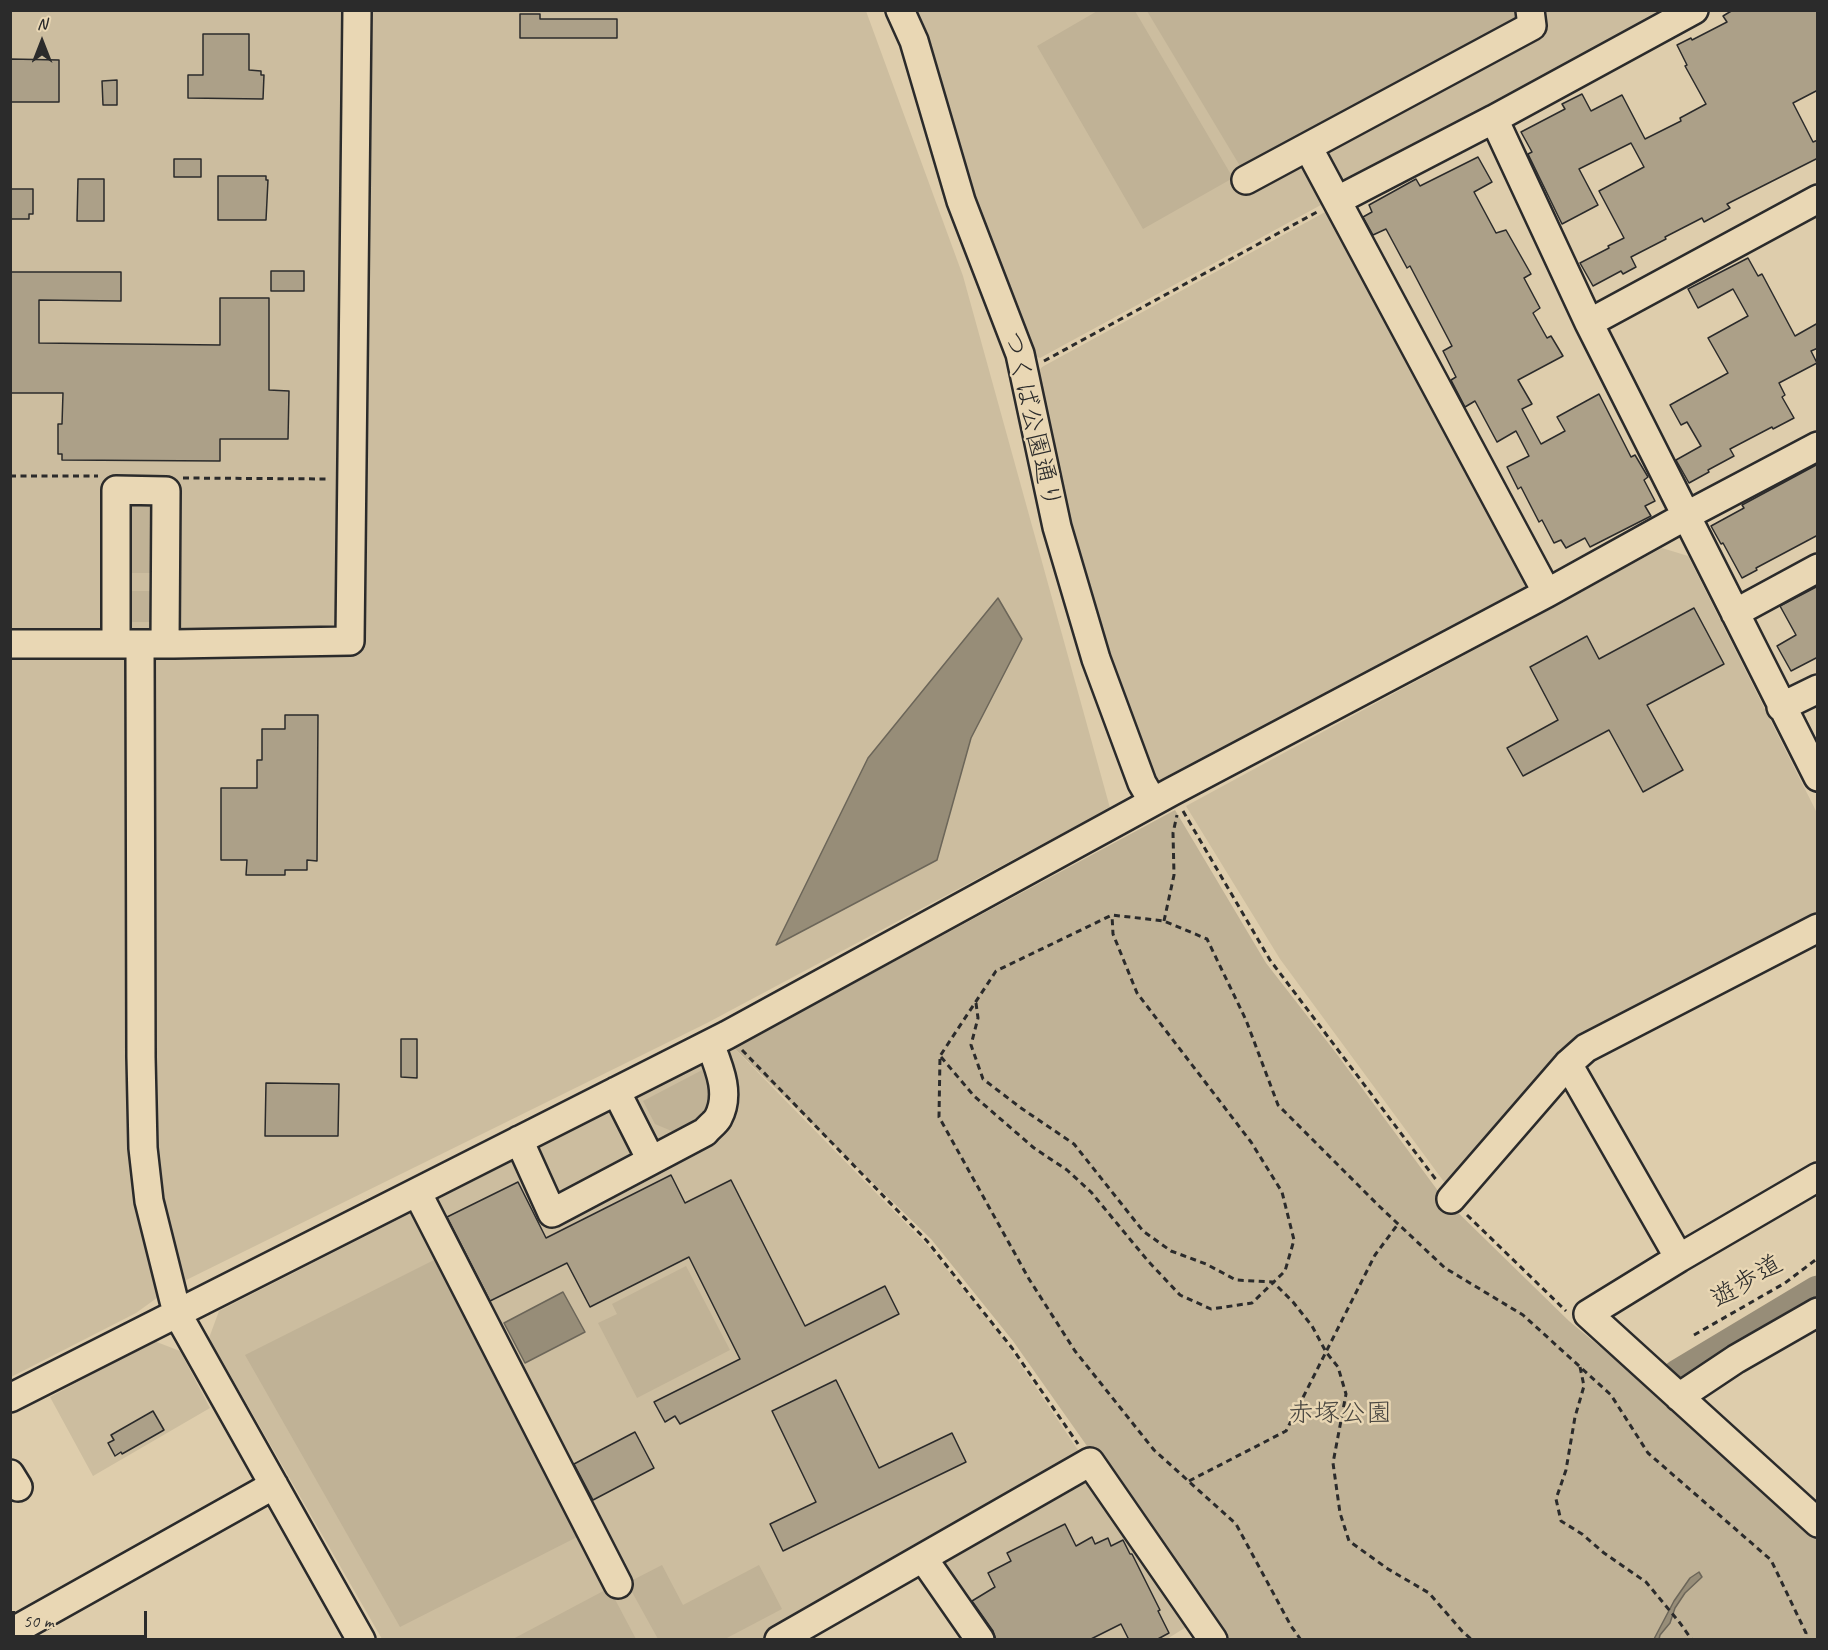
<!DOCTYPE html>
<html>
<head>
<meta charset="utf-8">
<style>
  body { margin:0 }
  #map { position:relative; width:1828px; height:1650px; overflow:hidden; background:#decdac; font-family:Caveat,sans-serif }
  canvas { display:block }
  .frame { position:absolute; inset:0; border:12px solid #2b2b2b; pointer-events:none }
  .north { position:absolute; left:12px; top:12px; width:60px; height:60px; -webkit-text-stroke:4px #e9d7b4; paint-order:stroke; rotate:0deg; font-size:16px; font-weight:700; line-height:24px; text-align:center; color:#2b2b2b }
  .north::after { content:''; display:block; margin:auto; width:21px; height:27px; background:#2b2b2b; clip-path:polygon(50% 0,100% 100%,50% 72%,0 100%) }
  .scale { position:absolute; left:12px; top:1611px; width:135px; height:27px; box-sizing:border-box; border:3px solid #2b2b2b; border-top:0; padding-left:8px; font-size:18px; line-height:21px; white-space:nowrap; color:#2b2b2b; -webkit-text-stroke:4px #e9d7b4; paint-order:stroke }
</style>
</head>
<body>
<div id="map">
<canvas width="1828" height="1650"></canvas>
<div class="frame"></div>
<div class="north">N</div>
<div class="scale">50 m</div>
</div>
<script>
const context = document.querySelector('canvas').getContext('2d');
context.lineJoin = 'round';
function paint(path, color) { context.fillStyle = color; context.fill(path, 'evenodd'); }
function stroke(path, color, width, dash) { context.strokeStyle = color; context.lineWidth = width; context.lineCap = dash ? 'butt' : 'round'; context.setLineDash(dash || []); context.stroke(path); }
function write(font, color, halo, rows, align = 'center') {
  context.font = font + ' Caveat,"Klee One",sans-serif'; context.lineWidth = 5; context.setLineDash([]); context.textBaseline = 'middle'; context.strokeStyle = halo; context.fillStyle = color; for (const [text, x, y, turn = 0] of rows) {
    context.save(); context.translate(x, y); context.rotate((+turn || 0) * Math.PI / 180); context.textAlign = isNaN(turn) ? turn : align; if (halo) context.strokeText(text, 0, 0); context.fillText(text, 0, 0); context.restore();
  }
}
paint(new Path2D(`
  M11,11H866L963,276L1110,808L707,1023L172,1287L136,1313L11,1377Z
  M912,11H1677L1040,358L1034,356L1029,336L981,223L957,137L928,43Z
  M1327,211L1526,580L1524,587L1159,782L1128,733L1067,523L1038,373L1042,367Z
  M1662,548L1688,556L1817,813V919L1582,1041L1450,1190L1280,959L1186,806Z
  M734,1048L928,1246L1002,1337L1084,1459L761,1639H382L209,1338L219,1311Z
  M154,1341L180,1351L210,1408L93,1476L50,1397Z
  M1089,1475L1191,1624L1167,1639H990L940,1568L943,1558Z`), '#ccbd9f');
paint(new Path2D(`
  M1099,10L1135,11L1233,178L1143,229L1037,46Z
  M1519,10L1521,26L1246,176L1147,11Z
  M126,502H157L156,573H126Z
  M124,591H156L157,622H125Z
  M1175,810L1266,963L1336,1053L1444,1199L1569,1321L1817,1527V1639H1223L1013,1341L931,1239L734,1048Z
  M708,1067L717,1100L709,1115L674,1132L655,1124L643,1101Z
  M438,1258L585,1533L400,1627L245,1355Z
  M686,1266L730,1350L637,1398L598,1323L617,1314L612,1304Z
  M662,1565L683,1605L759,1565L782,1609L725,1639H658L627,1583Z
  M609,1588L636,1639L511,1640Z`), '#c0b296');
const water = new Path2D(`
  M998,598L1022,639L971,738L937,860L776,945L868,758Z
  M563,1292L585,1332L525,1363L504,1323Z
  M1699,1572L1702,1577L1685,1593L1675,1608L1670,1623L1660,1635L1659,1639H1654L1674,1601L1690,1578Z`);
paint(water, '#978d78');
stroke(water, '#6c6659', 1.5);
stroke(new Path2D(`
  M1678,1376L1818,1292`), '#978d78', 33);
const building = new Path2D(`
  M1733,10H1818V90L1793,103L1813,142L1818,140V158L1727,204L1730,208L1704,222L1702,218L1665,237L1666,239L1631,257L1636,267L1623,274L1621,271L1593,286L1580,263L1609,248L1608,246L1624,238L1599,191L1644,167L1631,143L1579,169L1598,205L1562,224L1528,154L1532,152L1521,132L1565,109L1562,104L1582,94L1591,111L1622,95L1645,139L1681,121L1680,118L1706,104L1685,66L1687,65L1677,45L1691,38L1692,40L1727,22L1723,16Z
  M520,14H540V19H617V38H520Z
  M203,34H249V70L261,71V75H264L263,99L188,98V75H203Z
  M10,59L59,60V102H10Z
  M117,80V105H103L102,81Z
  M1478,157L1492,182L1474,192L1496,233L1506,230L1531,274L1524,278L1540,308L1533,313L1547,338L1551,336L1563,356L1518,380L1532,404L1522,409L1541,444L1565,431L1557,417L1599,394L1631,457L1635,455L1648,477L1644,480L1655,501L1645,506L1651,516L1590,547L1585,538L1566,548L1561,540L1554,543L1542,520L1539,522L1521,487L1518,489L1507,467L1529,456L1516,431L1497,442L1475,401L1465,407L1451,380L1456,377L1443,351L1452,346L1410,266L1407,268L1386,229L1373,235L1363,217L1372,212L1369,205L1416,179L1420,186Z
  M174,159H201V177H174Z
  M218,176H266V180H268L266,220H218Z
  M78,179H104V221H77Z
  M10,189H33V214H29V219H10Z
  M1748,258L1758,276L1762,274L1795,336L1818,323V348L1811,351L1817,363L1779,383L1785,395L1782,397L1794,418L1773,429L1772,427L1730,449L1734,456L1708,470L1709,472L1689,483L1676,460L1701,446L1687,422L1681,425L1670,405L1728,373L1708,338L1748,316L1733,289L1698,308L1688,289Z
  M271,271H304V291H271Z
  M10,272H121V301L39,300V343L220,345V298H269V390L289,391L288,439H220V461L62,460V454H58V424H62L63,393H10Z
  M1818,464V535L1756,568L1757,570L1742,578L1723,543L1721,544L1711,526L1744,508L1742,505Z
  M1818,586V657L1791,671L1777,646L1796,635L1780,606Z
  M1694,608L1724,664L1647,705L1683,770L1643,792L1609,730L1523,776L1507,748L1558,720L1530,667L1587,636L1599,659Z
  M285,715H318L317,861L307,860V870H285V875H246L247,860H221V788H257V760H262V729H285Z
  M401,1039H417V1078L401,1077Z
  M266,1083L339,1084L338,1136H265Z
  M671,1175L685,1203L731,1180L805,1326L885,1286L899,1314L680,1424L675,1416L665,1422L654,1402L740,1359L689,1257L590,1307L567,1263L490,1301L447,1217L518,1182L546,1238Z
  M836,1380L879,1468L952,1433L966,1462L783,1551L770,1524L816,1502L772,1411Z
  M153,1411L164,1430L122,1454L121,1452L115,1456L108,1443L114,1440L111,1435Z
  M635,1432L654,1468L593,1500L574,1464Z
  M1065,1524L1076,1546L1092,1537L1095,1544L1108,1538L1111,1546L1123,1540L1130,1554H1132L1160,1610L1158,1611L1169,1633L1156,1640H1129L1121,1624L1089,1640H996L993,1631L972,1601L995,1587L988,1573L1011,1561L1007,1553Z`);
paint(building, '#aca088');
stroke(building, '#2b2b2b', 1.5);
const minor = new Path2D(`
  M900,10L914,41L961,201L1020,354L1057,527L1096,659L1142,783L1149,795
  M1694,10L1494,119L1589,323L1818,777
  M1308,147L1547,593
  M1246,180L1532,26L1530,10
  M1338,200L1494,119
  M1589,323L1818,199
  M1735,613L1818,568
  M10,644H174L350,641L357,10
  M116,644V490L166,491L165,644
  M140,644L141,1057L143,1148L149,1201L177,1313L361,1640
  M1781,707L1818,689
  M1568,1064L1679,1258
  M616,1091L651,1160
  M519,1140L552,1213L705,1132C709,1127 715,1123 718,1118C731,1094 719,1067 710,1044
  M1818,1177L1679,1258L1588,1314L1818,1523
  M417,1192L618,1584
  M1451,1199L1568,1064L1586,1048L1818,928
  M1679,1397L1736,1359L1818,1312
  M10,1398L727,1035L1171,792L1547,593L1693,512L1818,446
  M10,1474L18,1487
  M923,1558L980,1640
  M10,1633L274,1485
  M779,1640L1090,1462L1213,1640`);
stroke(minor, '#2b2b2b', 32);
stroke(new Path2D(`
  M1044,361L1317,212
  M10,476H98
  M183,478L329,479
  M1183,811L1270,960L1437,1181
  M1164,921L1174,875L1173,833L1177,815
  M976,1003L978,1018L971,1045L983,1079L1021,1108L1074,1144L1143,1231L1171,1251L1206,1264L1236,1280L1273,1282L1293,1302L1312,1326L1326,1352L1338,1367L1346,1394L1333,1463L1340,1513L1349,1541L1388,1569L1429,1593L1462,1631L1472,1640
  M742,1050L927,1241L1012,1348L1078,1444
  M941,1057L974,1096L1034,1148L1067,1170L1091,1192L1148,1261L1180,1295L1211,1309L1252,1303L1285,1271L1294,1240L1282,1192L1251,1142L1137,993L1113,934L1112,915
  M1467,1215L1566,1311
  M1694,1335L1785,1283L1818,1258
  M1580,1367L1584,1386L1575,1417L1566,1470L1556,1499L1561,1521L1582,1534L1604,1553L1646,1582L1680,1623L1692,1640
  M1189,1481L1286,1431L1375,1255L1398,1224
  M1301,1640L1291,1626L1236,1524L1154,1450L1075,1351L1029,1279L939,1117L940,1056L996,971L1112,915L1164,921L1207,939L1246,1020L1278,1105L1379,1206L1445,1268L1523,1315L1611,1395L1648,1453L1771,1560L1806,1633L1805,1640`), '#2b2b2b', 3, [6, 4.5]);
stroke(minor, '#e9d7b4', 27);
write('26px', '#2b2b2b', '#e9d7b4', [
  ["つくば公園通り",1031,420,77],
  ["遊歩道",1747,1282,-31]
]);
write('26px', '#494640', '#e9d7b4', [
  ["赤塚公園",1340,1414]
]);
</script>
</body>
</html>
